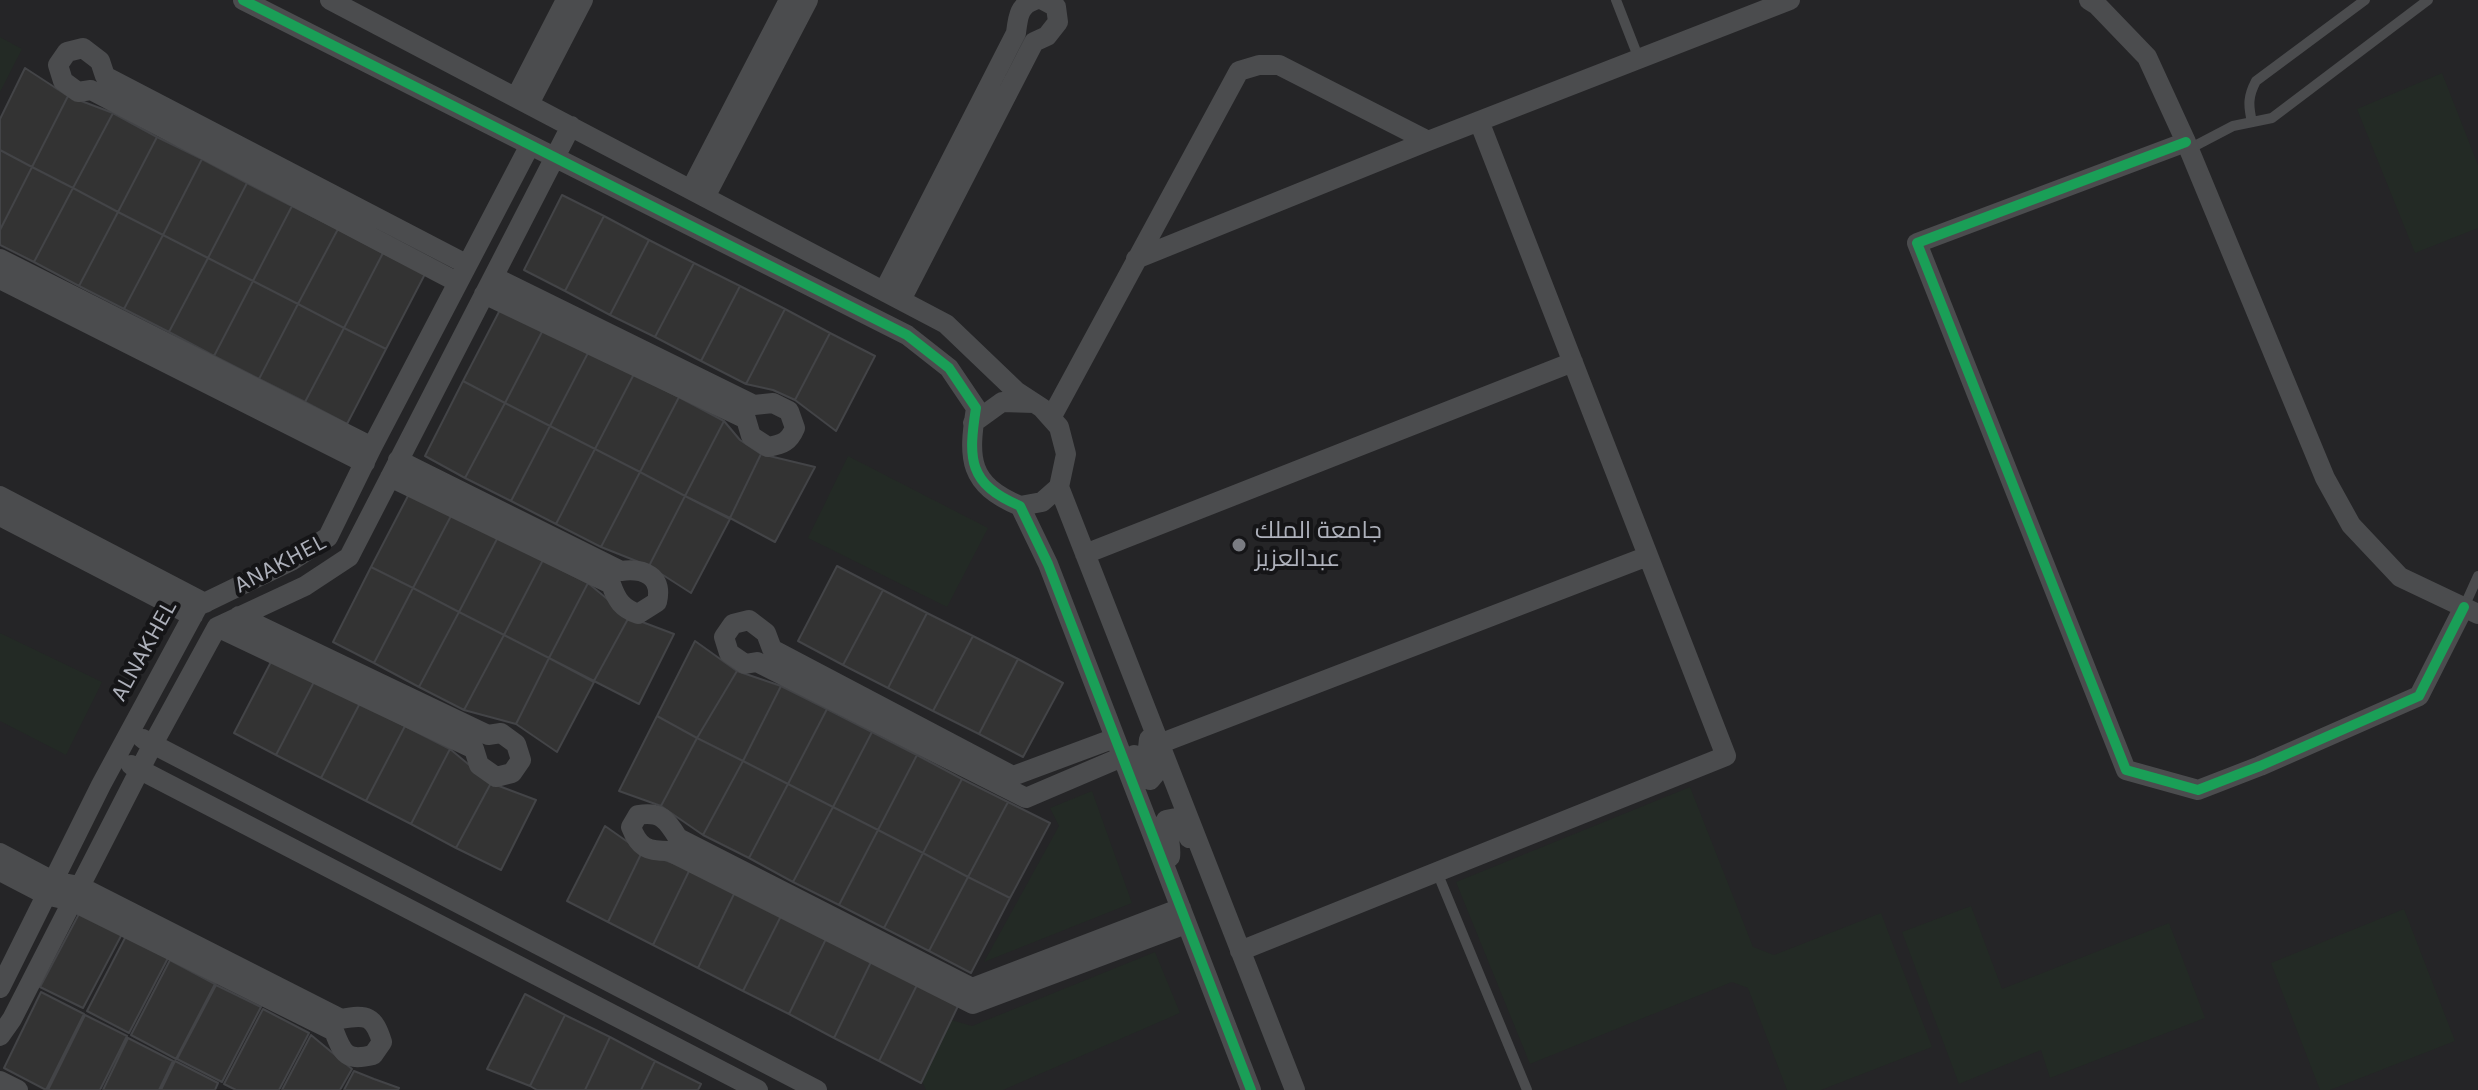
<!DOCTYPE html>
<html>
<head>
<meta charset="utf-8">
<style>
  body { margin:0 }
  canvas { display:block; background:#1b1b1b }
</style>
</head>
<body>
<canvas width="2478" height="1090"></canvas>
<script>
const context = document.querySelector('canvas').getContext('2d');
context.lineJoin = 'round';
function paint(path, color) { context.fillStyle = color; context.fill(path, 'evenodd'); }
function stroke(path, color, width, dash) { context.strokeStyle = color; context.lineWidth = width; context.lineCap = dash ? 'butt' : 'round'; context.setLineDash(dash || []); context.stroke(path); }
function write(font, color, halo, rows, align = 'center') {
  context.font = font + ' Karla,Cairo,sans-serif'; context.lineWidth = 8; context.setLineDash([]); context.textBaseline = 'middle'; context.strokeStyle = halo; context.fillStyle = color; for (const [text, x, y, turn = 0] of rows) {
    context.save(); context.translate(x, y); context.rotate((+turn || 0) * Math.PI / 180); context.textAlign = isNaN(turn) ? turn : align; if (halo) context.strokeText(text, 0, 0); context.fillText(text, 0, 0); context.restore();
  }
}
paint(new Path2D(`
  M0,0H2478V1090H0Z`), '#252527');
paint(new Path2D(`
  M0,37L22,49L0,92Z
  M2442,73L2478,165V228L2415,253L2357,109Z
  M848,456L988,528L947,607L808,538Z
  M0,633L102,682L66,755L0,721Z
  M1690,787L1753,947L1774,955L1881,913L1932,1047L1821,1090H1787L1748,988L1732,982L1530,1064L1456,882Z
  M1092,791L1132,903L984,962L1059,826L1050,808Z
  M1971,906L2002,989L2169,923L2205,1018L2050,1078L2041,1050L1959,1084L1902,932Z
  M2404,909L2455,1041L2330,1090H2320L2271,963Z
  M1155,952L1180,1013L1003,1090H926L922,1081L951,1020L972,1026Z`), '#232a25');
const building = new Path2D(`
  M25,68L68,96L32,167L0,150V119Z
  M68,96L113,113L73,188L32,167Z
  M113,113L157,137L118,212L73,188Z
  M157,137L202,159L163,235L118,212Z
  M0,150L32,167L0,230Z
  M202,159L247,183L208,258L163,235Z
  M32,167L73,188L34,262L0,245V230Z
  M247,183L292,206L253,281L208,258Z
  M73,188L118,212L79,286L34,262Z
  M562,195L604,216L565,291L524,270Z
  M292,206L338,229L298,304L253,281Z
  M118,212L163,235L124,309L79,286Z
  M604,216L649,240L610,315L565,291Z
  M338,229L383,253L344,328L298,304Z
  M163,235L208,258L169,332L124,309Z
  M649,240L694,263L655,337L610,315Z
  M383,253L425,274L386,349L344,328Z
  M208,258L253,281L214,356L169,332Z
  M694,263L740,286L701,361L655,337Z
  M253,281L298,304L259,379L214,356Z
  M740,286L785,309L746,384L701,361Z
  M298,304L344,328L305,402L259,379Z
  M502,306L544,328L505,403L463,381Z
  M785,309L830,333L795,400L773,390L746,384Z
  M344,328L386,349L347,424L305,402Z
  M544,328L589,351L550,426L505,403Z
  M830,333L875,356L836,431L795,400Z
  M589,351L634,374L595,449L550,426Z
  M634,374L679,397L640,472L595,449Z
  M463,381L505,403L465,478L425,456Z
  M679,397L724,421L685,496L640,472Z
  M505,403L550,426L511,501L465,478Z
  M724,421L740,440L761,454L730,518L685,496Z
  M550,426L595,449L556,524L511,501Z
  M595,449L640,472L601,547L556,524Z
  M761,454L815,467L775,542L730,518Z
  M640,472L685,496L649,566L601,547Z
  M410,492L452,514L413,588L371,567Z
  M685,496L730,519L691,593L649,566Z
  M452,514L498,537L459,612L413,588Z
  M498,537L543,560L504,635L459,612Z
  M543,560L588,583L549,658L504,635Z
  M837,566L883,590L843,665L798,641Z
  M371,567L413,588L374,663L333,642Z
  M588,583L629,617L594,681L549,658Z
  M413,588L459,612L419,687L374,663Z
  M883,590L927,613L888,688L843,665Z
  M459,612L504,635L464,710L419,687Z
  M927,613L973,636L933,711L888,688Z
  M629,617L674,634L639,704L594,681Z
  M504,635L549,658L516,724L464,710Z
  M973,636L1018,659L979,734L933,711Z
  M695,641L737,671L697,738L657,716Z
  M273,658L315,680L276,755L234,733Z
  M549,658L594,682L557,752L516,724Z
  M1018,659L1063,683L1023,757L979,734Z
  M737,671L781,686L743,761L697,738Z
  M315,680L360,703L321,778L276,755Z
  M781,686L827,709L788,784L743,761Z
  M360,703L405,726L366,801L321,778Z
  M827,709L872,732L833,807L788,784Z
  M657,716L697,738L661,806L619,791Z
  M405,726L450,749L411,824L366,801Z
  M872,732L917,755L878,830L833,807Z
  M697,738L743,761L703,835L661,806Z
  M450,749L491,783L456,848L411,824Z
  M917,755L962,779L923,853L878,830Z
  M743,761L788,784L749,858L703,835Z
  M962,779L1008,802L968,877L923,853Z
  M491,783L536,800L501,870L456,848Z
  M788,784L833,807L793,882L749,858Z
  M1008,802L1050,823L1010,898L968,877Z
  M833,807L878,830L839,905L793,882Z
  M605,826L642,852L608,922L567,901Z
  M878,830L923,853L884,928L839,905Z
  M642,852L690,869L653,945L608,922Z
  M923,853L968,877L929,951L884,928Z
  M690,869L735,892L698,968L653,945Z
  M968,877L1010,898L971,973L929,951Z
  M735,892L781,916L743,991L698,968Z
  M80,912L122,934L83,1008L40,987Z
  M781,916L826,939L789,1014L743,991Z
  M126,936L168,958L129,1033L87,1011Z
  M826,939L871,962L834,1038L789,1014Z
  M170,960L215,984L176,1059L131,1035Z
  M871,962L917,985L879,1061L834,1038Z
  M216,985L261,1007L222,1082L177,1059Z
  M917,985L958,1006L921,1083L879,1061Z
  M41,992L84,1014L46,1090L4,1068Z
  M525,994L565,1015L530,1086L487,1069Z
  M263,1009L309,1033L279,1090H236L224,1084Z
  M85,1015L127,1036L100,1090H48Z
  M565,1015L610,1037L585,1090H537L530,1086Z
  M311,1035L352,1069L340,1090H282Z
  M610,1037L655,1061L641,1090H585Z
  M128,1038L173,1061L159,1090H103Z
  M175,1061L218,1083L215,1090H161Z
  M655,1061L701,1084L698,1090H641Z
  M354,1071L374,1079L399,1088L398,1090H344Z`);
paint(building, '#333');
stroke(building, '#434447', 2);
stroke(new Path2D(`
  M1616,0L1639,59
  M2252,122C2248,105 2248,96 2256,81L2365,0
  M2189,149L2233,126L2272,118L2428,0
  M2464,607L2478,576
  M1437,872L1527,1090`), '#4b4c4e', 10);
stroke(new Path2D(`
  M243,0L907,335L949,368L976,408C968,459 968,484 1020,506L1048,564L1251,1090
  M330,0L946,324L1016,391L1042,408L1059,427L1066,454L1059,487L1295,1090
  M2089,0L2097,5L2147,57L2186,142L2325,478L2351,525L2400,577L2478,614
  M516,97L566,0
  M529,104L583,0
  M2186,142L1917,243L2126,770L2198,790L2260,766L2419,696L2464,607
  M691,189L789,0
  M705,197L808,0
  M0,259L372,447
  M1136,259L1428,141L1790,0
  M0,279L365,463
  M457,282L91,90L78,92L63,81L58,65L67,52L83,48L100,61L105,76L466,264
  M884,291L1016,33C1018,17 1019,5 1035,0
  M484,294L746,419L751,436L768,447C783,444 789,442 795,428L789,411L773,403L754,405L494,277
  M901,300L1034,42L1047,36L1058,22L1056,7L1043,0
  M1051,418L1239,71L1259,65H1279L1428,141
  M973,423L1002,402L1034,403
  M390,477L611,584C617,601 622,608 638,614L657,602C663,576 644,568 621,571L398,460
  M0,496L205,603
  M1020,506L1042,502L1059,487
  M0,516L193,616
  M1085,554L1573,362
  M217,627L474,749L479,765L496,777L512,773L521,760L516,744L501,733L488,735L239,616
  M1115,738L1013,776L772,649L766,633L749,620L733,624L724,637L729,653L745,664L757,662L1026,798L1122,757
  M143,739L817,1090
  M1159,744L1648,556
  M1134,755L1142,776L1150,780L1155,774L1148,748L1149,739
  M131,765L758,1090
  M0,853L53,881L79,886L341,1019C367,1014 374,1016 382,1042L373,1055C347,1061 343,1055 334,1031L72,901L46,895L0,871
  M1170,857C1172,844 1166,833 1166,820L1176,818L1183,823L1189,838
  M1181,908L972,988L678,838C667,820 661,811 638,815L631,827C639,848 647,851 669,851L973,1004L1186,924
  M1240,951L1726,756L1479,121
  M0,988L101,785L198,606L291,561L328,537L372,447L530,145
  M0,1036L12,1019L153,744L217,627L305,586L349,557L571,126
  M0,1081L18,1090`), '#4b4c4e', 20);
stroke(new Path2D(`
  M243,0L907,335L949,368L976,408C968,459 968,484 1020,506L1048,564L1251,1090
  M2186,142L1917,243L2126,770L2198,790L2260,766L2419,696L2464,607`), '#1a9f57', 10);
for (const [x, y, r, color] of [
  [1239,545,8,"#7a7c82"]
]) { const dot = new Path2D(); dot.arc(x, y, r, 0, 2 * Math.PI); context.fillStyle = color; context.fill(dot); stroke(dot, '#151517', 3); }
write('24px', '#adb0ba', '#151517', [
  ["جامعة الملك",1255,531],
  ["عبدالعزيز",1255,559]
], 'left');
write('24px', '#adb0ba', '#151517', [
  ["ANAKHEL",280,564,-28],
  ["ALNAKHEL",144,651,-61]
]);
</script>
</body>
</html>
